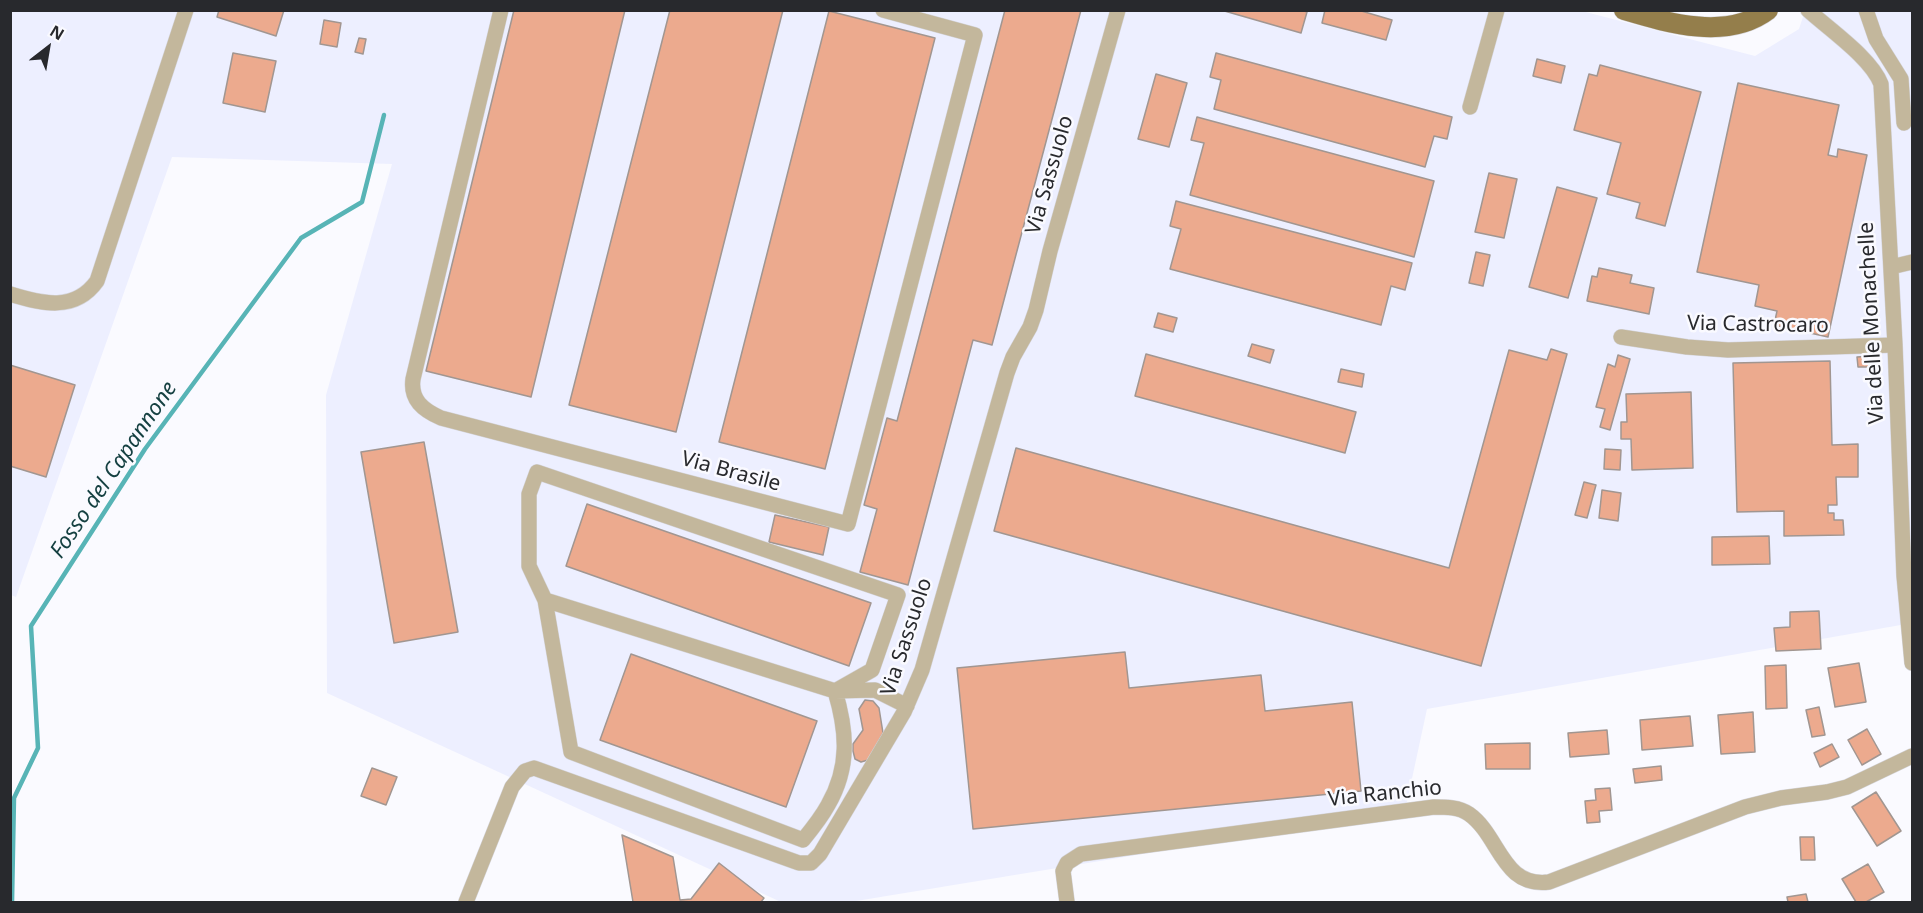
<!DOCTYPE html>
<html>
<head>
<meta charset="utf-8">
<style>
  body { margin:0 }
  #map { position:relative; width:1923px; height:913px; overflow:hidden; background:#fafaff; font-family:"Noto Sans",sans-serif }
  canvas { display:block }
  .frame { position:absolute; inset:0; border:12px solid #28292d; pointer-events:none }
  .north { position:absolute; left:18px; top:18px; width:60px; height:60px; -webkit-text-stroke:4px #fafaff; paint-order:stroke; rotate:31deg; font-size:16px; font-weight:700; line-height:24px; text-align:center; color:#28292d }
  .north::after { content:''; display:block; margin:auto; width:21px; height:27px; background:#28292d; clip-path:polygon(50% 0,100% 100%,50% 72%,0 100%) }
</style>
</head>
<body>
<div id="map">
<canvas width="1923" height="913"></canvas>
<div class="frame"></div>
<div class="north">N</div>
</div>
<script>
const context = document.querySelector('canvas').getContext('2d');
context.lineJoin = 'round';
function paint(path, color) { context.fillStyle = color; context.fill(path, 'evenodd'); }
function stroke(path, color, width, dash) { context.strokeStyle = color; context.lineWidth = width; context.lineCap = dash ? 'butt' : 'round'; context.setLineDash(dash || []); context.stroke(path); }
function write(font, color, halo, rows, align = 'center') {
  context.font = font + ' "Noto Sans",sans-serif'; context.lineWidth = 5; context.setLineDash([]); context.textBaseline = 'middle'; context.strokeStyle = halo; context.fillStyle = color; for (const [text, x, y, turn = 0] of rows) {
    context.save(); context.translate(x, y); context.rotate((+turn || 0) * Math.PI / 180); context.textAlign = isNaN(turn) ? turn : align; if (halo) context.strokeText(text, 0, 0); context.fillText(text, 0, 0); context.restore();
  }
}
paint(new Path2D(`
  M1578,10L1755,56L1799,29L1805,11H1912V623L1427,709L1405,811L850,902H781L327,693L326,395L392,164L172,157L16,597L11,595L10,11Z`), '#edefff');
stroke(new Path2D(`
  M12,902L14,798L38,748L31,626L145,449L301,238L362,202L384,115`), '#57b4b6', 4.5);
const building = new Path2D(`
  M219,10H284L276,36L217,17Z
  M514,10H625L531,397L426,371Z
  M670,10H783L676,432L569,405Z
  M1005,10H1081L992,345L973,340L908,585L860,572L877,509L864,505L887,418L897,421Z
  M1221,10H1301L1307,12L1301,33Z
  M1325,10H1358L1392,20L1386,40L1322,23Z
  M829,11L935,38L825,469L719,442Z
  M324,20L341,23L337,47L320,44Z
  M359,38L366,39L363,54L355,52Z
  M233,53L276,61L265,112L223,103Z
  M1216,53L1452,117L1447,139L1434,136L1425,167L1214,109L1221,80L1210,77Z
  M1537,59L1565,66L1561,83L1533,76Z
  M1600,65L1701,92L1665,226L1636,218L1640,203L1607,194L1621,143L1574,130L1589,74L1597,76Z
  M1156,74L1187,83L1169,147L1138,139Z
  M1738,83L1839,105L1828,155L1837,157L1838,149L1867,155L1828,337L1774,325L1777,311L1755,306L1759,285L1697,272Z
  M1197,117L1434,181L1414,257L1190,195L1204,143L1191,140Z
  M1489,173L1517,179L1504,238L1475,232Z
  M1557,187L1597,198L1568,298L1529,287Z
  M1176,201L1412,263L1405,290L1391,286L1381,325L1170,269L1181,229L1170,226Z
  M1476,252L1490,255L1483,286L1469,283Z
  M1599,268L1632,275L1630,283L1654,288L1649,314L1587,301L1592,276L1597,277Z
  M1158,313L1177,318L1173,332L1154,327Z
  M1252,344L1274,350L1270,363L1248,356Z
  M1551,349L1567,354L1481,666L994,531L1016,448L1449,568L1509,350L1547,360Z
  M1146,354L1356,412L1345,453L1135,396Z
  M1618,355L1630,359L1610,430L1600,427L1605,409L1596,407L1608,364L1615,367Z
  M1871,356V367H1858L1857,357Z
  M1830,361L1832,445L1858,444V477H1836L1837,505H1828V513H1834V520H1843L1844,535L1784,536V511L1737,512L1733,363Z
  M10,365L75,385L46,477L10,466Z
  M1341,369L1364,374L1362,387L1338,382Z
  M1691,392L1693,468L1632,470L1631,439H1621V422H1627L1626,394Z
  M424,442L458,632L394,643L361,452Z
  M1605,449L1621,450L1620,470L1604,469Z
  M1584,482L1596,485L1587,518L1575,515Z
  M1602,490L1621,493L1618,521L1599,518Z
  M587,504L871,603L849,666L566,566Z
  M775,515L829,527L823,555L769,542Z
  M1769,536L1770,564L1712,565V537Z
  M1819,611L1821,649L1776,651L1774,628L1790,627V612Z
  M1125,652L1129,688L1261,675L1265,711L1352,702L1361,791L973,829L957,668Z
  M631,654L817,721L786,807L600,740Z
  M1859,663L1866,702L1835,707L1828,668Z
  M1786,665L1787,708L1766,709L1765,666Z
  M865,700L873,701L879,708L883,733L868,760L861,762L855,759L853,751V744L863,730L859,709Z
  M1819,707L1825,735L1812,737L1806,710Z
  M1753,712L1755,752L1721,754L1718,715Z
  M1690,716L1693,746L1642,750L1640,720Z
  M1867,729L1881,754L1862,765L1848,740Z
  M1607,730L1609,754L1570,757L1568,733Z
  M1530,743V769H1486L1485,744Z
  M1832,744L1839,757L1820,767L1814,753Z
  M1661,766L1662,780L1635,783L1633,769Z
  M372,768L397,777L386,805L361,796Z
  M1610,788L1612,810L1599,811L1600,822L1587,823L1585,801L1596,800L1595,789Z
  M1876,792L1901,831L1877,846L1852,807Z
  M622,835L673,857L680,900L691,899L719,863L764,898L761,902H633Z
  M1800,837H1814L1815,860H1801Z
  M1868,864L1884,892L1866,902H1856L1842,879Z
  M1806,894L1808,902H1788L1787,897Z`);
paint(building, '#ecaa8e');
stroke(building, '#a19691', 1.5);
const minor = new Path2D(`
  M501,10L413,379C410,400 423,410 441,418L848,524L975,35L883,10
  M1808,10C1830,30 1871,58 1881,84L1895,345L1904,576L1912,663
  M1866,10L1876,39L1901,79L1904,123
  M1470,107L1497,10
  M1891,267L1912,262
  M10,294C42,304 75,312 97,281L186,10
  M1621,337L1687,347L1728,350L1895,345
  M545,600L835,691C847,731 850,767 828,805C821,818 812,829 803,840L571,752L545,600L529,566V494L537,472L898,595L872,670L835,691L875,690L907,706
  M466,902L512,787L525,771L534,768L799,863H811L820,854L904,712L922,670L1007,373L1013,357L1030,327L1036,310L1050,251L1118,10
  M1067,902L1063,871L1067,863L1081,854L1434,807C1446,807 1459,807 1469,814C1500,836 1502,888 1549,882L1745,807L1781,798L1827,792L1847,787L1912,756`);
const major = new Path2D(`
  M1624,10C1668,23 1727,41 1768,10`);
stroke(minor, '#d4d4d9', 16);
stroke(major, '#d4d4d9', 21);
stroke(minor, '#c3b79c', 15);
stroke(major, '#947e4b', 20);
write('21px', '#28292d', '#fafaff', [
  ["Via Sassuolo",1050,175,-74],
  ["Via delle Monachelle",1872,323,-93],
  ["Via Castrocaro",1758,325,1],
  ["Via Brasile",731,472,15],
  ["Via Sassuolo",907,637,-72],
  ["Via Ranchio",1385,794,-6]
]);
write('italic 22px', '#164142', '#fafaff', [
  ["Fosso del Capannone",114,470,-56]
]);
</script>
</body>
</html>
